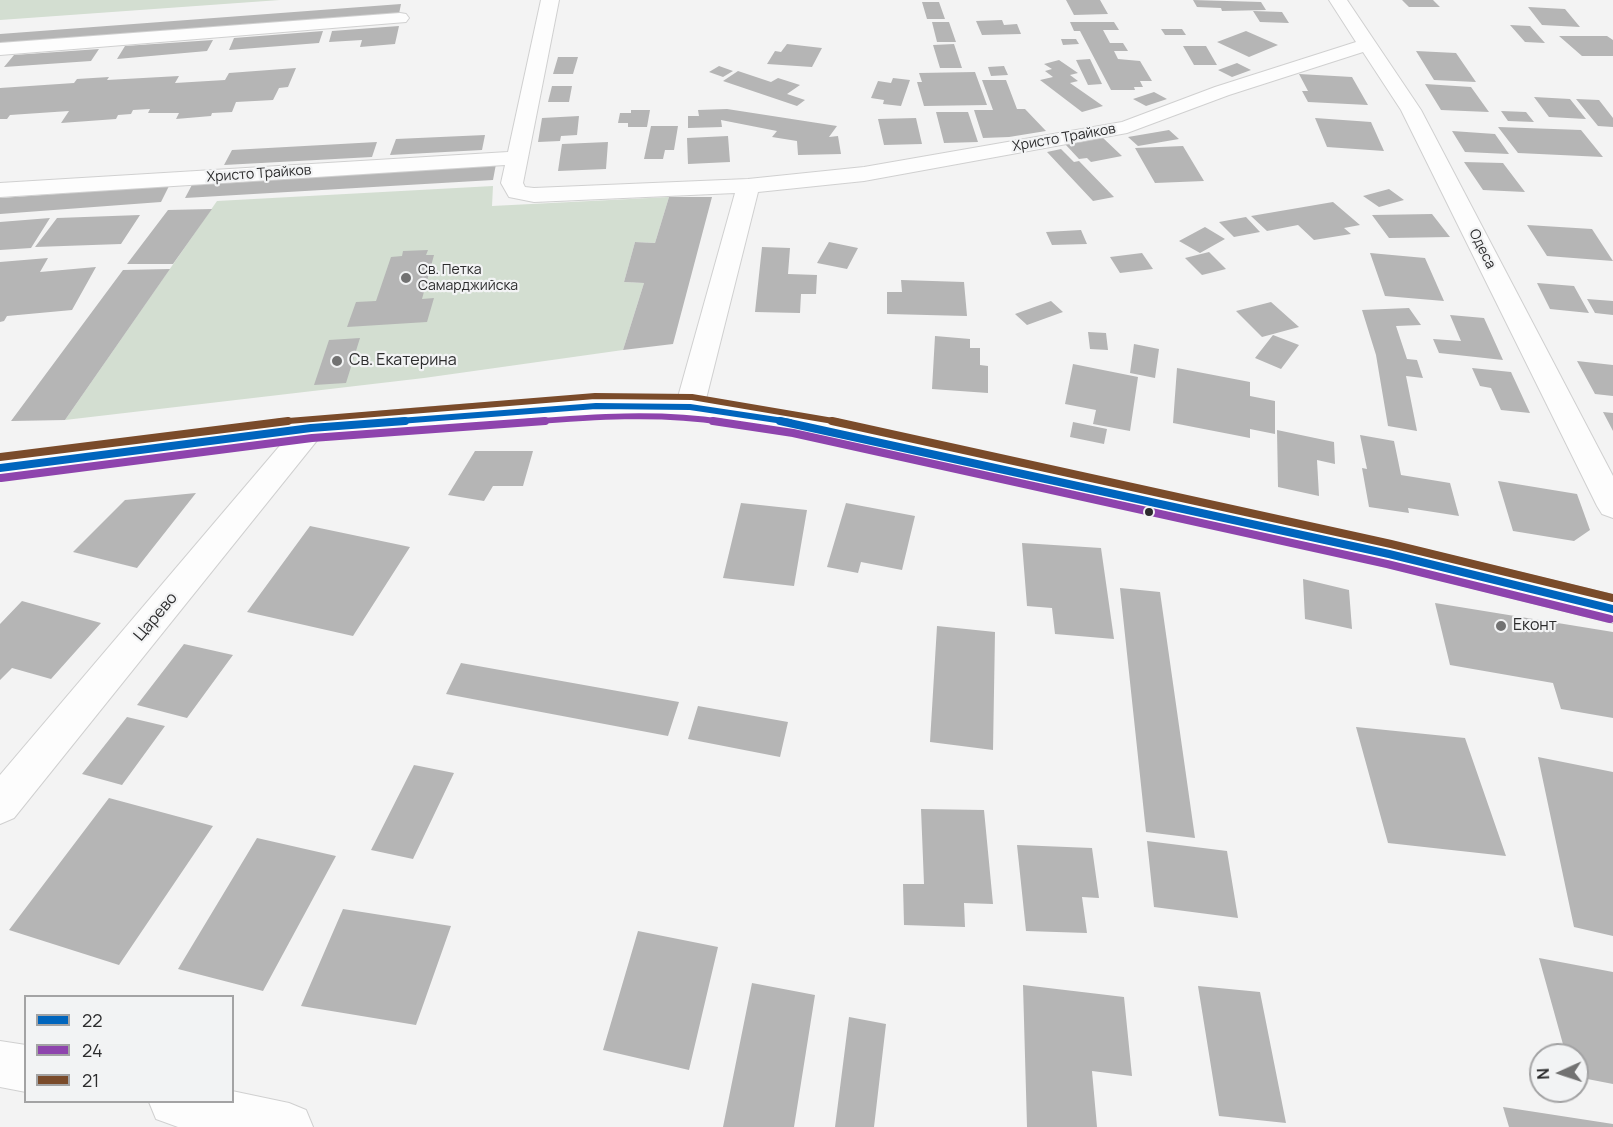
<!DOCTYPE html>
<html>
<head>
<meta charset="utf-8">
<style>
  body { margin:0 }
  #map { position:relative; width:1613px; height:1127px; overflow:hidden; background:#f3f3f3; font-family:Manrope,sans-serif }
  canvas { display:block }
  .legend { position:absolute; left:24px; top:995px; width:210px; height:108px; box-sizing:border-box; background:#f2f3f4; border:2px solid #a3a3a4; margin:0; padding:8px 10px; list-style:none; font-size:18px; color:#2c2c2d }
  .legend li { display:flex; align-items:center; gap:12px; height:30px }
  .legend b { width:30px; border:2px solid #a3a3a4 }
  .north { position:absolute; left:1529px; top:1043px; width:60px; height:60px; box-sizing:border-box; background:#f2f3f4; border:2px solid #a3a3a4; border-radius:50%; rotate:267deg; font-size:16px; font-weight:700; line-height:24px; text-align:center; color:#2c2c2d }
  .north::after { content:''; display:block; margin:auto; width:21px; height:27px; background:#727272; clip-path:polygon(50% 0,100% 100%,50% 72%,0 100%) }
</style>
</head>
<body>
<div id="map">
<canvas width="1613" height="1127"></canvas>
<ul class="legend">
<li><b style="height:8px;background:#0065bd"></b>22</li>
<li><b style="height:8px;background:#8e44ad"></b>24</li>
<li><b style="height:8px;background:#7a4b2a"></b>21</li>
</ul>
<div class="north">N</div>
</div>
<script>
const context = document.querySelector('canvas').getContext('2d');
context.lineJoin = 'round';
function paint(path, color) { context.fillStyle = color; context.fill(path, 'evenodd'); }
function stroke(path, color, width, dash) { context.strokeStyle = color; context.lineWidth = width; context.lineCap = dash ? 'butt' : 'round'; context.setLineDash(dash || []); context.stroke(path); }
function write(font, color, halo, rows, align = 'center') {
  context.font = font + ' Manrope,sans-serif'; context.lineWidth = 4.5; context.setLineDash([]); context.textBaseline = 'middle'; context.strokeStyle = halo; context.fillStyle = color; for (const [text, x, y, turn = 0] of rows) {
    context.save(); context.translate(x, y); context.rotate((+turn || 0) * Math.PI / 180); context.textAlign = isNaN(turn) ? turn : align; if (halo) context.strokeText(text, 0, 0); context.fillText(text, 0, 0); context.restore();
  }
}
paint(new Path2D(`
  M0,0H280L0,20Z
  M493,186L492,206L669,197L655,243L635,242L624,282L644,283L623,350L424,378L65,420L217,201Z`), '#d3ded1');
paint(new Path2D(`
  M1066,0H1100L1108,14L1074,15Z
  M1193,0L1261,2L1266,10L1222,11L1221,8L1197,7Z
  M1402,0H1433L1440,7H1409Z
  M922,2H939L945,19H927Z
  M401,4L399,14L0,44V34Z
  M1528,7L1565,9L1580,27L1542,25Z
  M1253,11L1282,12L1289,23L1260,22Z
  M1002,20L1004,25L1017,24L1021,34L982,35L976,21Z
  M932,22H949L956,42H937Z
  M1070,22H1114L1119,30H1103L1110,43H1123L1128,51H1114L1118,59L1140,61L1152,81H1140L1143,87H1134L1135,90H1111L1080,31H1074Z
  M1510,25L1530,26L1545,43L1525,42Z
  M399,26L395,44L360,47L362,40L329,42L332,31Z
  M1161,29H1182L1186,35H1165Z
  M323,31L319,43L229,50L234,38Z
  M1246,31L1278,45L1249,57L1217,42Z
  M1559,36H1607L1613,40V56H1582Z
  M1061,39H1076L1079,44L1063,45Z
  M213,40L207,51L117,59L125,46Z
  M787,44L822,48L812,67L767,64L775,51L781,52Z
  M954,44L962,68H940L933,45Z
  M1183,46H1206L1217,65H1194Z
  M99,49L91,61L4,67L14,55Z
  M1416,51L1456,53L1476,82L1434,80Z
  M558,57H578L573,74H553Z
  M1090,59L1102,84L1088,85L1076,60Z
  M1059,60L1078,73L1070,75L1078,81L1070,83L1103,106L1082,112L1040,80L1053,77L1045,71L1052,69L1044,64Z
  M1237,63L1251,70L1232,77L1218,70Z
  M719,66L733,71L723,77L709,72Z
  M1004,66L1008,75L991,76L988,67Z
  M296,68L288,87L279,88L273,100L236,102L232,112L212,113L211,116L176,119L179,113H148L150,109L133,110L131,114L118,115L116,119L61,123L69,111L10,115L7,119H0V88L74,83L77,79L109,77L107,80L179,76L175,83L225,80L229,73Z
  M738,71L771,82L778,78L800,85L787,94L805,100L797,106L723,81Z
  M975,72L987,105L924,106L917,82H922L919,73Z
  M1299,74L1352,77L1368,105L1308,102L1302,91H1308Z
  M893,78L910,80L901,106L883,104L884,100L871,98L878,81L891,83Z
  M982,80H1006L1017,109H1025L1046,131L1009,137L983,138L974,110H993Z
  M1425,84L1471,87L1489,112L1441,110Z
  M552,86H572L569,102H548Z
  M1154,92L1167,99L1146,106L1133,99Z
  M1534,97L1570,99L1586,119L1549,117Z
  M1576,99L1599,100L1613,118V127L1598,126Z
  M727,109L837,126L829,137L838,136L841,154L798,155L797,141L772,137L777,131L721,120L722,127L688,128V116H699L698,110Z
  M631,110H650L647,127H628V123H618L620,113H631Z
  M1501,111L1526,112L1534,122L1508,121Z
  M936,112H968L978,142L944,143Z
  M579,116L577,135L561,136L560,141L538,142L542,118Z
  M916,118L922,144L884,145L878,119Z
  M1315,118L1371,122L1384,151L1327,147Z
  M651,126H678L674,150H665L663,159H644Z
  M1498,127L1581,130L1603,157L1518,153Z
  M1169,130L1179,139L1138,146L1128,137Z
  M1452,131L1495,134L1509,154L1465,152Z
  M485,135L482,150L390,155L396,139Z
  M728,136L730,162L688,164L687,138Z
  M1102,137L1122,156L1091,162L1087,158L1079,159L1065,144Z
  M377,142L372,157L224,165L232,150Z
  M608,142L606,169L558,171L562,144Z
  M1183,146L1204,181L1155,183L1135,148Z
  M1061,149L1074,162L1079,161L1114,197L1093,201L1047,152Z
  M1464,162L1503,163L1525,192L1483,190Z
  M496,164L493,180L185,198L194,181Z
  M169,186L161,202L0,214V198Z
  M1389,189L1404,200L1379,207L1363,196Z
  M669,197H712L673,344L623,350L644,283L624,282L635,242L655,243Z
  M1333,202L1360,225L1344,228L1351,234L1314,240L1298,225L1267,231L1251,216Z
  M212,209L173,264H127L168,210Z
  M1432,214L1450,237L1389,238L1372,215Z
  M140,215L121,244L35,247L57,218Z
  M1246,217L1260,232L1234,237L1219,222Z
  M50,218L31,248L0,250V222Z
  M1527,225L1592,229L1613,261L1547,256Z
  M1205,227L1225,239L1200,253L1179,241Z
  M1081,230L1087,244L1052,245L1046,232Z
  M829,242L858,248L847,269L817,263Z
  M762,247L790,248L788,274L817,275L816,294H801L800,313L755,312Z
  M428,250L426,255H434L422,299L434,298L427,322L347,327L356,302L376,301L391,257L402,256L403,251Z
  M1209,252L1226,269L1202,275L1185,258Z
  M1142,253L1153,269L1120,273L1110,257Z
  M1370,253L1425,258L1444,301L1385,296Z
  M48,258L40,272L96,267L72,310L7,316L4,321L0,322V262Z
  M170,269L65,420L11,421L123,270Z
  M901,280L964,282L967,316L887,314V292H902Z
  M1537,283L1574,286L1589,313L1550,309Z
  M1587,299L1613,301V315L1595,313Z
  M1051,301L1063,312L1027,325L1015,314Z
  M1271,302L1299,327L1262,337L1236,311Z
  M1409,308L1421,325L1396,326L1407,359L1417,360L1423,378L1406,376L1417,431L1388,426L1376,355L1362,310Z
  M1450,315L1484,318L1503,360L1439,353L1433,339L1461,341Z
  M1088,332L1106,333L1108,350L1090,349Z
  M1273,335L1299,345L1281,369L1255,358Z
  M935,336L970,339V348H980V365L988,366V393L932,389Z
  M360,338L346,383L314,385L329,340Z
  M1134,344L1159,349L1155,378L1130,373Z
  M1577,361L1613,365V396L1595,394Z
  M1073,364L1138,377L1130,431L1093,424L1096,410L1065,404Z
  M1177,368L1250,382V396L1275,401V434L1250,429V438L1173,423Z
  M1472,368L1511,372L1530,413L1501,410L1491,388L1480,386Z
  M1603,412L1613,413V431Z
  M1073,422L1107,429L1104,444L1070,437Z
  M1277,430L1334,442L1335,464L1317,460L1319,496L1278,487Z
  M1360,435L1394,441L1401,475L1450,483L1459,516L1408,508L1409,513L1369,507L1362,468L1367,469Z
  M475,451H533L523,486H493L484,501L448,495Z
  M1498,481L1577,494L1590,530L1574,541L1513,531Z
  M196,493L137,568L73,552L125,500Z
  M741,503L807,510L794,586L723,578Z
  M846,503L915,516L902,570L861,562L858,573L827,567Z
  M310,526L410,547L353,636L247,612Z
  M1022,543L1101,548L1114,639L1055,634L1052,608L1027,606Z
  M1303,579L1349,590L1352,629L1305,619Z
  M1120,588L1160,592L1195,838L1146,832Z
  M22,601L101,623L51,679L12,668L0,680V624Z
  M1435,603L1613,632V718L1561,709L1553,683L1450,665Z
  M937,626L995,632L993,750L930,742Z
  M184,644L233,655L187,718L137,705Z
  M461,663L679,702L668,736L446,694Z
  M698,706L788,722L780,757L688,739Z
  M127,717L165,726L122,785L82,774Z
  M1356,727L1465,738L1506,856L1388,843Z
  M1538,757L1613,772V936L1574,927Z
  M414,765L454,773L413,859L371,850Z
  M109,798L213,826L119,965L9,930Z
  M921,809L984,810L993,904L964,903L965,927L904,925L903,884H924Z
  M257,838L336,856L263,991L178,969Z
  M1147,841L1227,851L1238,918L1154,907Z
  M1017,845L1092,848L1099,898L1082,897L1087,933L1026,931Z
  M343,909L451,926L416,1025L301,1006Z
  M638,931L718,947L689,1070L603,1050Z
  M1539,958L1613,972V1084L1577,1077V1055H1566Z
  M752,983L815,995L794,1127H723Z
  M1023,985L1124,997L1132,1076L1092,1071L1097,1127H1027Z
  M1198,986L1260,992L1286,1123L1219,1116Z
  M849,1017L886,1024L874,1127H835Z
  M1503,1107L1613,1124V1127H1509Z`), '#b5b5b5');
const minor = new Path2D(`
  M541,0H559L523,183L525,187L534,188L748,179L864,167L1122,122L1215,87L1356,42L1329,0H1347L1421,110L1613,476V518L1602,514L1597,506L1401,110L1363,52L1229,95L1127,133L864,181L758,192L706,399L795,413L1389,541L1613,595V623L1389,567L795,433L690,417L596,416L319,438L14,818L0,824V775L283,442L0,479V457C225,429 451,395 678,397L735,193L534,202L509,197L501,183L505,165L0,197V183L508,152Z
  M400,13L406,14L409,18L406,22L0,55V43Z
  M0,1041L26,1045V1092L0,1087Z
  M232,1091L289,1103L306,1110L313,1127H178L156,1119L149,1102H232Z`);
stroke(minor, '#d0d0d0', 2);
paint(minor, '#fdfdfd');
stroke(new Path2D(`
  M386,422L596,406L690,407L790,422`), '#0065bd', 6);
stroke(new Path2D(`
  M780,421L1389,554L1613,609
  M0,468L311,428L405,421`), '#0065bd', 8);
stroke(new Path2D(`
  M525,422C591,417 658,412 723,422`), '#8e44ad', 6);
stroke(new Path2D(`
  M713,421L793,433L1387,564L1610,619
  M1,478L312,438L545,421`), '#8e44ad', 8);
stroke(new Path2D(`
  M276,422L595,396L692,397L839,422`), '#7a4b2a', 6);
stroke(new Path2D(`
  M832,421L1391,544L1613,598
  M0,457L288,421`), '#7a4b2a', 8);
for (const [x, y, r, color] of [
  [406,278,6,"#727272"],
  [337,361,6,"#727272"],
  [1149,512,5,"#2c2c2d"],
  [1501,626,6,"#727272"]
]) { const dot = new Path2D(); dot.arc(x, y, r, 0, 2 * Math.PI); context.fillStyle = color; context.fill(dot); stroke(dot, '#f2f3f4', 2); }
write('14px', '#2c2c2d', '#f2f3f4', [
  ["Христо Трайков",1064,138,-10],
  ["Христо Трайков",259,174,-4],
  ["Одеса",1482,249,63]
]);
write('14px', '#2c2c2d', '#f2f3f4', [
  ["Св. Петка",418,270],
  ["Самарджийска",418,286]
], 'left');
write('16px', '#2c2c2d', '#f2f3f4', [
  ["Св. Екатерина",349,361],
  ["Еконт",1513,626]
], 'left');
write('16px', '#2c2c2d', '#f2f3f4', [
  ["Царево",156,617,-50]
]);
</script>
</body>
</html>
